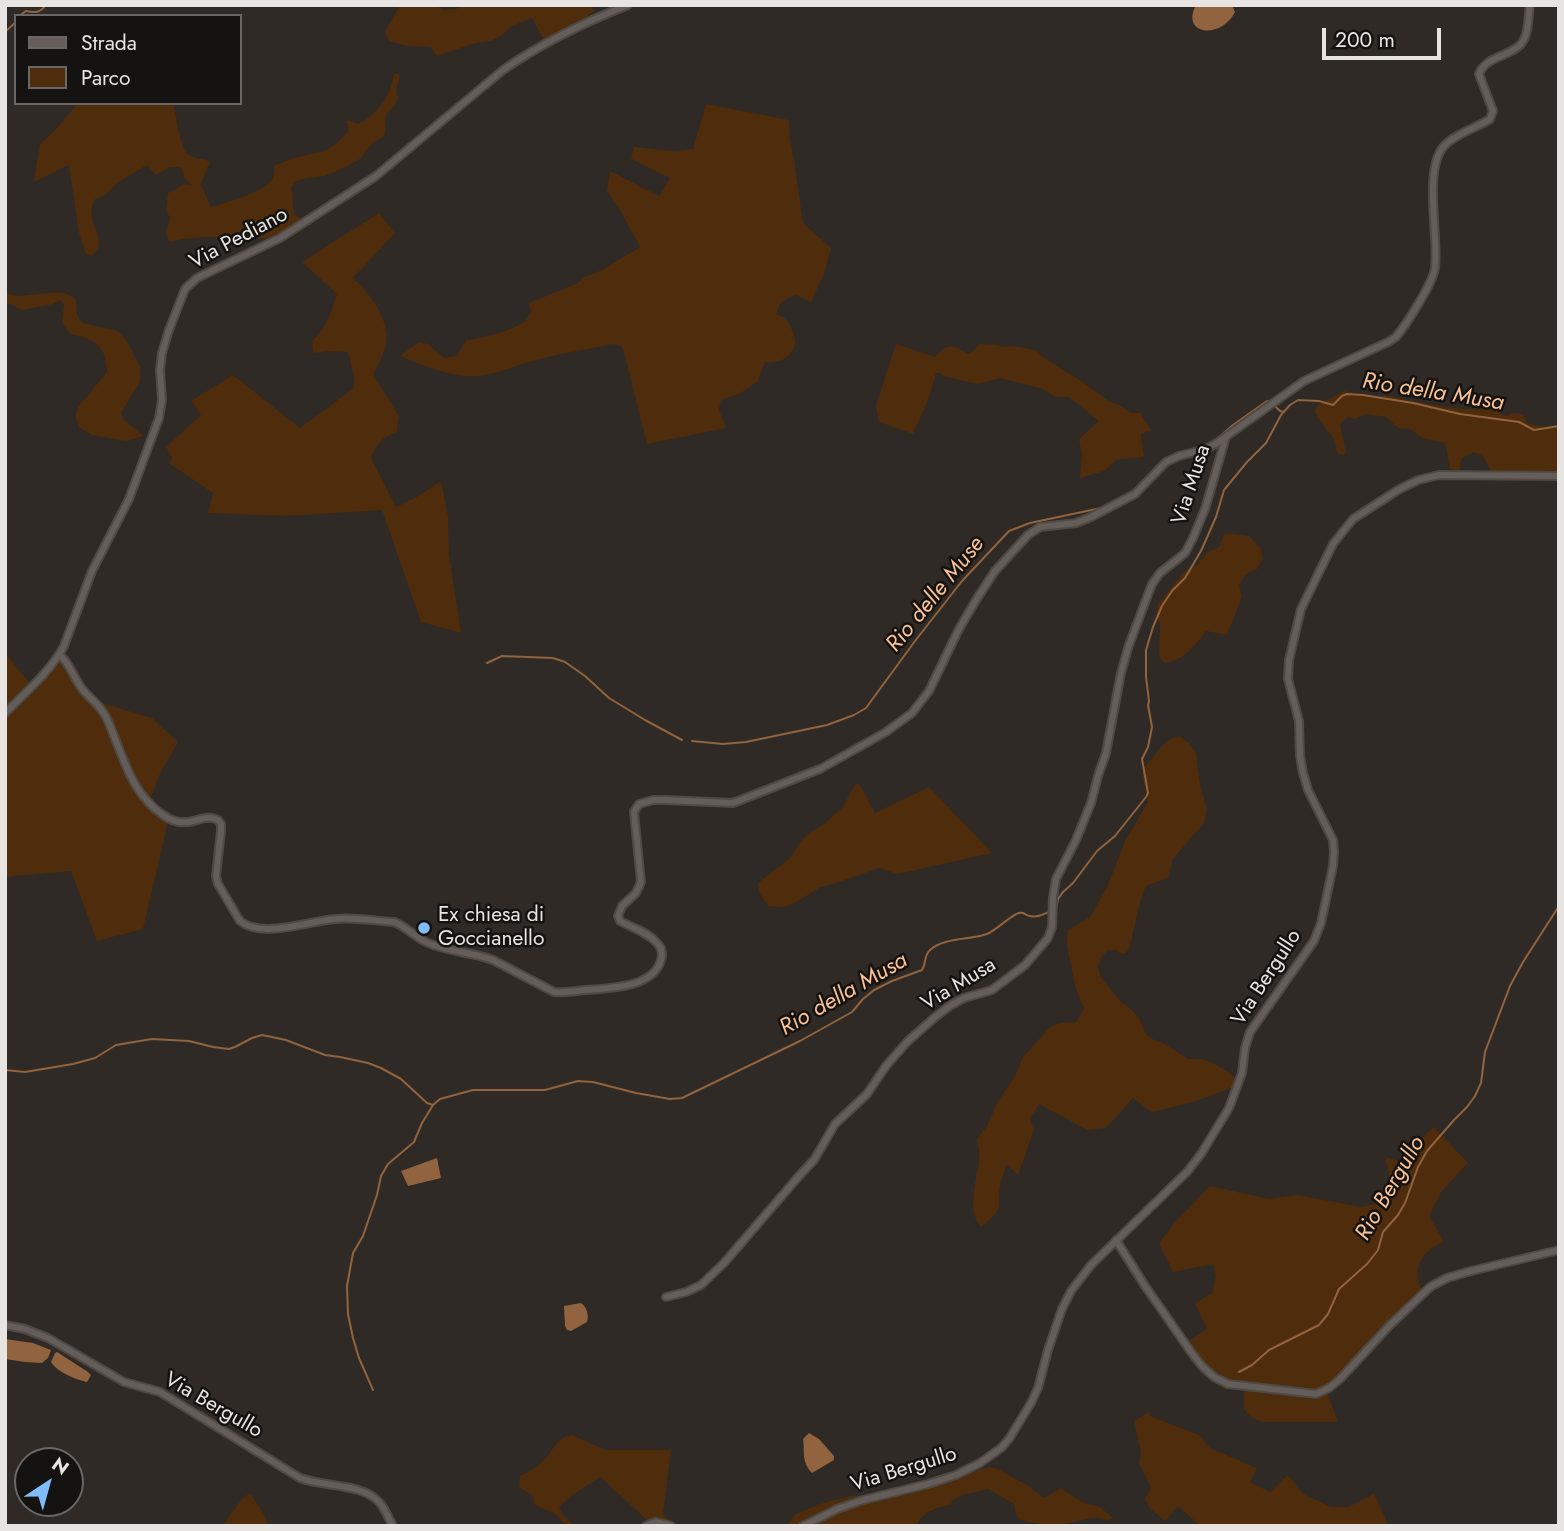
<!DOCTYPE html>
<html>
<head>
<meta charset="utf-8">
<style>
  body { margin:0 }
  #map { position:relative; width:1564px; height:1531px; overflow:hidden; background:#2f2a25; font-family:Jost,sans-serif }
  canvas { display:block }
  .frame { position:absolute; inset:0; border:7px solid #e8e4e2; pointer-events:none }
  .legend { position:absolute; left:14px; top:14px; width:228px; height:91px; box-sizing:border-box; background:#151311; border:2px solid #696765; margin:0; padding:9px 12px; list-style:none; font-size:21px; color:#e8e4e2 }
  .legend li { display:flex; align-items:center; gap:14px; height:35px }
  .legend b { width:35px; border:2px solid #696765 }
  .north { position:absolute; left:14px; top:1447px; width:70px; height:70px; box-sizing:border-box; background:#151311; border:2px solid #696765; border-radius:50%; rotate:36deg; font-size:19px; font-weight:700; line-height:28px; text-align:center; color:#e8e4e2 }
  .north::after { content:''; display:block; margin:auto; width:24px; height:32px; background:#81bcfa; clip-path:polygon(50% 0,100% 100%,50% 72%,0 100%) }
  .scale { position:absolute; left:1322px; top:28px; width:119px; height:32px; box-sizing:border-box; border:4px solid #e8e4e2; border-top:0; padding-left:9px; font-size:21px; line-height:24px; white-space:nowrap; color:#e8e4e2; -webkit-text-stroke:5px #151311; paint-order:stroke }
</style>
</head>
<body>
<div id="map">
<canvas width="1564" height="1531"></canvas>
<div class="frame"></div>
<ul class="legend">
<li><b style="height:9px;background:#645d59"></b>Strada</li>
<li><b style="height:19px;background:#4e2c0c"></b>Parco</li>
</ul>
<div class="north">N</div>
<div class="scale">200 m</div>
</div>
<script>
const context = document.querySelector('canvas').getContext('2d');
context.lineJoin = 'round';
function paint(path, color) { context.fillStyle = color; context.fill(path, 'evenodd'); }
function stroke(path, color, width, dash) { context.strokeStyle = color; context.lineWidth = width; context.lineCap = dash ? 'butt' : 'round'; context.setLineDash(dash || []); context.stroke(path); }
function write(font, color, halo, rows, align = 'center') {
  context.font = font + ' Jost,sans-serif'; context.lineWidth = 5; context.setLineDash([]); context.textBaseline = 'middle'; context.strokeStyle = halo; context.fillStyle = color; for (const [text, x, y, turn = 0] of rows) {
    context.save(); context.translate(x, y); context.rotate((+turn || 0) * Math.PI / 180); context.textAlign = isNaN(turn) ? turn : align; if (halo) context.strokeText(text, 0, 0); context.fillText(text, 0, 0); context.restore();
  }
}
paint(new Path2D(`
  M400,5H435L443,10L456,9L464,5H589L595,11L588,15L591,21L546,45L532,18L512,26L502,35L491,41L476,43L436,56L431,47L407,46L389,41L385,32Z
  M397,73L400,76L396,91L398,98L395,105L386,114L385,134L380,139L373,142L360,159L348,166L325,176L302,179L294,182L291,189C295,197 291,205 294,214L306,222L279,239L204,237L184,239L169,242L166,232L170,218L166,210L168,193L184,184L192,185L184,178L182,169L179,167H170L156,175L147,165L117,183L106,194L94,200C93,204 91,208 91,212C91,227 109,245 91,256L86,254L79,233L69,165L34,182L40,144L57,128L78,103H178L174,105V108C177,119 180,147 188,154C194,160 203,157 210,162L200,186L202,187L211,207C225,203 267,191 273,178C274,174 274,170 274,166L293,158L324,151L337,143L349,131L346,121L349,120L357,124C377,117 391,94 394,74Z
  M706,104L789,120L790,139L794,159L803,223L831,248L824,274L811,302L795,295L781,302L776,314C779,315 783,316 785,319C790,323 796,338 795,344C793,357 777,365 765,362L758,381L741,393L721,400L719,409L726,428L647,444L624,352L621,346L613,344C585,350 556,354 529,362C512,367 495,375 477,376C454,378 421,365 400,356L419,342L428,344L444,358L457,356L466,340C480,339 513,330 524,322C526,320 529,315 531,312L529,303L578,283L584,277L602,270L640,247L620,210L607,191L610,171L659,196L670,178L631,159L634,147L673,151L693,149Z
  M379,213L395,233L353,278C370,293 390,319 386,344C384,355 378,365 373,374L399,416L397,432C381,438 378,442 371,458L396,507L415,498L441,481L448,516L449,554L461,633L421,622L382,510L286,516L208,513L213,493L170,464L172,458L166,447L201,415L191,401L233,375L300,428L354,388V377L348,352L330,351L313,353L312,341C327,328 331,312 337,294L302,262Z
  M5,293L19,296L48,293H65L76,299L77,314L82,323L118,331L127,341L140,367V382L121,413L124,420L144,436L126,441L92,435L80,428L75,417L78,407L107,372C106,345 95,339 70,334L62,322L64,304L60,300L53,304L23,310L5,302Z
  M896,344L935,357L943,348L953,346L969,354L980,344L998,345L1002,347L1013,346L1035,350L1045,359L1077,378L1110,402L1119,405L1131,413H1140L1151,430L1141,434L1144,457L1118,459L1104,471L1080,478L1082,456L1079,439L1099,421L1069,397H1056L1042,389L1001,378L978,384L943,376L940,373H936L929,398L913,434L879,422L876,405Z
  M1344,391L1382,399L1384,395C1422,402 1457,413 1496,408L1501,414L1507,416L1512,413L1523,414L1527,423L1545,427L1559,425V474L1493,475L1483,456L1474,452L1462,458L1459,472H1454L1450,468L1445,443L1422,438L1410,429L1398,428L1386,417L1366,414L1355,419L1348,417L1340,424L1346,452L1343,455L1337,453L1334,439L1317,417L1315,410L1318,405Z
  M1225,533L1249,536L1261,549L1263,558L1257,569L1245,575L1239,585L1242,597L1227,635L1206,631C1195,646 1184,660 1165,663L1159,656L1160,625L1156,612L1158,604L1184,572L1197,565L1206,553L1219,547Z
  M5,653L32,686L59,656L92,700L152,718L178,742L160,774L149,802L169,818L143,929L97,941L71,871L5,877Z
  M1179,736L1189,743L1196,753L1200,784L1207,810L1204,823L1172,860L1169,877L1146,886L1140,902L1129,950L1123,954L1116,950H1108L1102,956L1098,966L1100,976L1122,1003L1131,1009L1139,1018L1146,1034L1150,1038L1163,1043L1188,1059H1201L1215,1064L1228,1072L1241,1083C1212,1097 1184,1105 1152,1112L1133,1098L1106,1128L1087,1130L1039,1104L1030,1119L1034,1130L1018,1175L1007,1165C1005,1171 1002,1176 1001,1182C995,1208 1008,1207 981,1226C966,1212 977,1179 979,1161C980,1154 978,1146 977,1139L987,1126L997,1103L1015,1076L1023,1057L1050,1027L1060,1023L1076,1022L1084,1008C1077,995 1074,984 1072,970C1069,955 1065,945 1068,930L1090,917L1108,885L1125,841L1148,802L1143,777L1144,768L1162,746L1170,739Z
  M859,783L875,813L929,787L992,853L898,874L879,868L851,878L819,888L795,903L784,907L768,906L759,892L758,883L790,858L800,842L809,833L824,824L842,808L855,785Z
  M1434,1127L1468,1163L1441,1192L1429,1216L1444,1242C1422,1250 1410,1269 1423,1292L1351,1362L1326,1389L1338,1422H1263L1252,1418L1244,1409V1384L1219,1378L1184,1344L1207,1329L1195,1303L1212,1293L1216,1276L1213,1264L1173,1272L1159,1243L1175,1222L1210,1186L1269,1199L1297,1195L1362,1207L1378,1203C1391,1185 1391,1178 1385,1157L1405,1163L1422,1149L1419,1140Z
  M1149,1412L1150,1416L1199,1435L1210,1448L1257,1468L1250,1482L1270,1492L1288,1475L1303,1494L1331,1507H1348L1374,1494L1389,1526H1200L1178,1506L1165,1521L1149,1507L1145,1499L1151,1487L1139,1463L1141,1453L1134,1421Z
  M572,1435C585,1440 595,1446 606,1450H671L663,1515L678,1526H639L647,1520L600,1477L572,1495L559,1507L563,1515L574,1526H567C561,1520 557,1514 549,1511C543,1509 540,1508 534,1504L533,1496L519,1487L520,1476C529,1472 537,1467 544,1460C556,1448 554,1439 572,1435Z
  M994,1467L1027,1485L1044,1498L1061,1488L1082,1502L1100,1507L1113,1518L1109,1521C1093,1514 1086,1520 1070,1523C1051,1526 1037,1525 1019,1519L1015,1512L1014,1504L988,1489L962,1495L951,1501L952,1504C939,1508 921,1511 917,1526H786L796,1514L823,1503L856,1495L858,1498L893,1492L938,1480L944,1484L981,1469Z
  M250,1493C257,1504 265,1514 269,1526H222L242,1499Z`), '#4e2c0c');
paint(new Path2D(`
  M1196,5H1232L1235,12C1221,40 1180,35 1196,5Z
  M437,1158L441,1178L408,1186L401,1171Z
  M581,1303C587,1307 589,1315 587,1322L571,1331L567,1330L565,1326L564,1306Z
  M5,1339L33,1343L51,1350L48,1358L42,1363L25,1362L5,1359Z
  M57,1352L88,1372L91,1375L87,1382C75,1379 58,1373 51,1362L55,1353Z
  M809,1433L819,1439L834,1456V1460L812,1473C801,1461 805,1452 803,1439Z`), '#91633e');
stroke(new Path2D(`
  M19,16L26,11C35,13 40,13 46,5
  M5,32L16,22
  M1275,406L1280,411L1284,412
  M1212,443L1233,425L1267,401L1271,402
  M1151,473L1161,462
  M487,663L502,656L553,658L565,662L585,676L609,698L645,720L682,740
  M692,741L723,744L746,742L827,725L854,715L866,708L915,641L962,581L1009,531L1030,523L1101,508
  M1056,909L1058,899L1063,892L1073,883L1097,851L1115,836L1146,797L1148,793L1142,759L1148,747L1152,727L1148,705L1149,701L1146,677V650L1153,627L1162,606L1172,591L1185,578L1201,551L1216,517L1224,490L1247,462L1266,443L1281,415L1290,405L1298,400L1319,401L1333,405L1342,396L1347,394L1363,395L1413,403L1460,414L1519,422L1534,430L1559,426
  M5,1070L25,1072L73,1064L95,1058L116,1045L152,1039L189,1041L213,1047L229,1049L235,1047L252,1038L262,1035L286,1040L325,1055L340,1057L368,1063L381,1068L401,1079L427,1103L433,1105
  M1239,1372L1252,1365L1269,1350L1319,1325L1328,1314L1339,1289L1367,1264L1378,1250L1383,1232L1398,1215L1405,1203L1418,1167L1427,1151L1454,1120L1467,1107L1475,1096L1481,1083L1485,1052L1510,986L1523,962L1559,906
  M373,1390L359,1358L353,1338L348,1314L347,1286L353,1253L363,1236L377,1195L381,1176L388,1164L414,1142L422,1123L433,1105L440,1099L473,1090H545L578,1081L593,1082L636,1093L670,1099L682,1098L800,1041L852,1012L863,999L874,990L892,981L922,970C926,964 924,955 930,950C944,937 971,940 987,934C997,930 1012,914 1019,913C1025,912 1024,915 1030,916C1037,918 1044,914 1051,911`), '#91633e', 2);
const minor = new Path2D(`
  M60,655C70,664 74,679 83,690C92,701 101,705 107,719C122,752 130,793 163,815C189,833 201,811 218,820L221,824V831L216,876L218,884L240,921C262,939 309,921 335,919C354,917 375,921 394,922C407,927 416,938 428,943C449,952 472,952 493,960L554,992C565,993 575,991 586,990C609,988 650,988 660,963C663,956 663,949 657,943C648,932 632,928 620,921L618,916L622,906L636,893L641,882L634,812L639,804L653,800H665L733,803L820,769L886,732L912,713L929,691L959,629L976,600L995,571L1028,535L1040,527L1076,523L1091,517L1135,494L1166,462L1179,456L1206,449L1217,443L1304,381L1388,342L1396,337C1406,325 1433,283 1435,268C1439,237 1423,170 1444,146C1455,134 1476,128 1490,119L1493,111L1479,74C1486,56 1509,57 1521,44C1529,34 1528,18 1530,5
  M5,713C26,692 50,672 64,646L92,571L129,499L159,418L162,400L160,370L162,353L169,330L185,289L197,278L280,238L376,176L503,70C542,43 585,22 628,5
  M1116,1240L1145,1286L1191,1352L1202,1366L1214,1377L1228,1384L1316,1394L1329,1388L1340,1379L1390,1325L1430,1287L1447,1278L1471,1271L1559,1250
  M666,1297L686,1292L701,1285L724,1263L799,1176L814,1160L835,1124L867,1094L886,1066L907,1042L934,1018L951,1005L964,998L992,990L1025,965L1048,938L1052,927L1053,897L1056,879L1076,840L1091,803L1098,776L1106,753L1121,673L1129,645L1152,584L1160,573L1185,553L1193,538L1205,509L1225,440
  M5,1325L25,1329L48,1338L124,1382L160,1392L300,1478C323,1487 362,1483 379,1502C385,1508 388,1518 393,1526
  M646,1526L656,1522L671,1526
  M803,1526L837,1509L863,1500L928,1484L956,1475L980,1463L1001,1448L1009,1439L1031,1403L1038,1388L1048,1350L1062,1309L1071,1291L1091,1265L1187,1172L1201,1154L1229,1108L1242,1073L1245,1048L1250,1032L1314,941L1321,923L1333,866L1334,852L1333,840L1308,790L1303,773L1300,756L1299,721L1288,679L1289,660L1301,609L1333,544L1353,519L1398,490L1418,480L1439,475L1559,476`);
stroke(minor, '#4d4945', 10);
stroke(minor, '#645d59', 6);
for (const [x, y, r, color] of [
  [424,928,7,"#81bcfa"]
]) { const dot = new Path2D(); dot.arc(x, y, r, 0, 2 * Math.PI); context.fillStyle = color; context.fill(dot); stroke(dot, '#151311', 2.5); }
write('21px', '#e8e4e2', '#151311', [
  ["Via Pediano",239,239,-28],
  ["Via Musa",1192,485,-72],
  ["Via Bergullo",1267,978,-57],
  ["Via Musa",959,985,-31],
  ["Via Bergullo",213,1406,30],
  ["Via Bergullo",904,1470,-17]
]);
write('21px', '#e8e4e2', '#151311', [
  ["Ex chiesa di",438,916],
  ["Goccianello",438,940]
], 'left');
write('italic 23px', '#fac195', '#151311', [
  ["Rio della Musa",1433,393,9],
  ["Rio delle Muse",936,595,-51],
  ["Rio della Musa",844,995,-30],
  ["Rio Bergullo",1391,1189,-60]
]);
</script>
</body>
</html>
